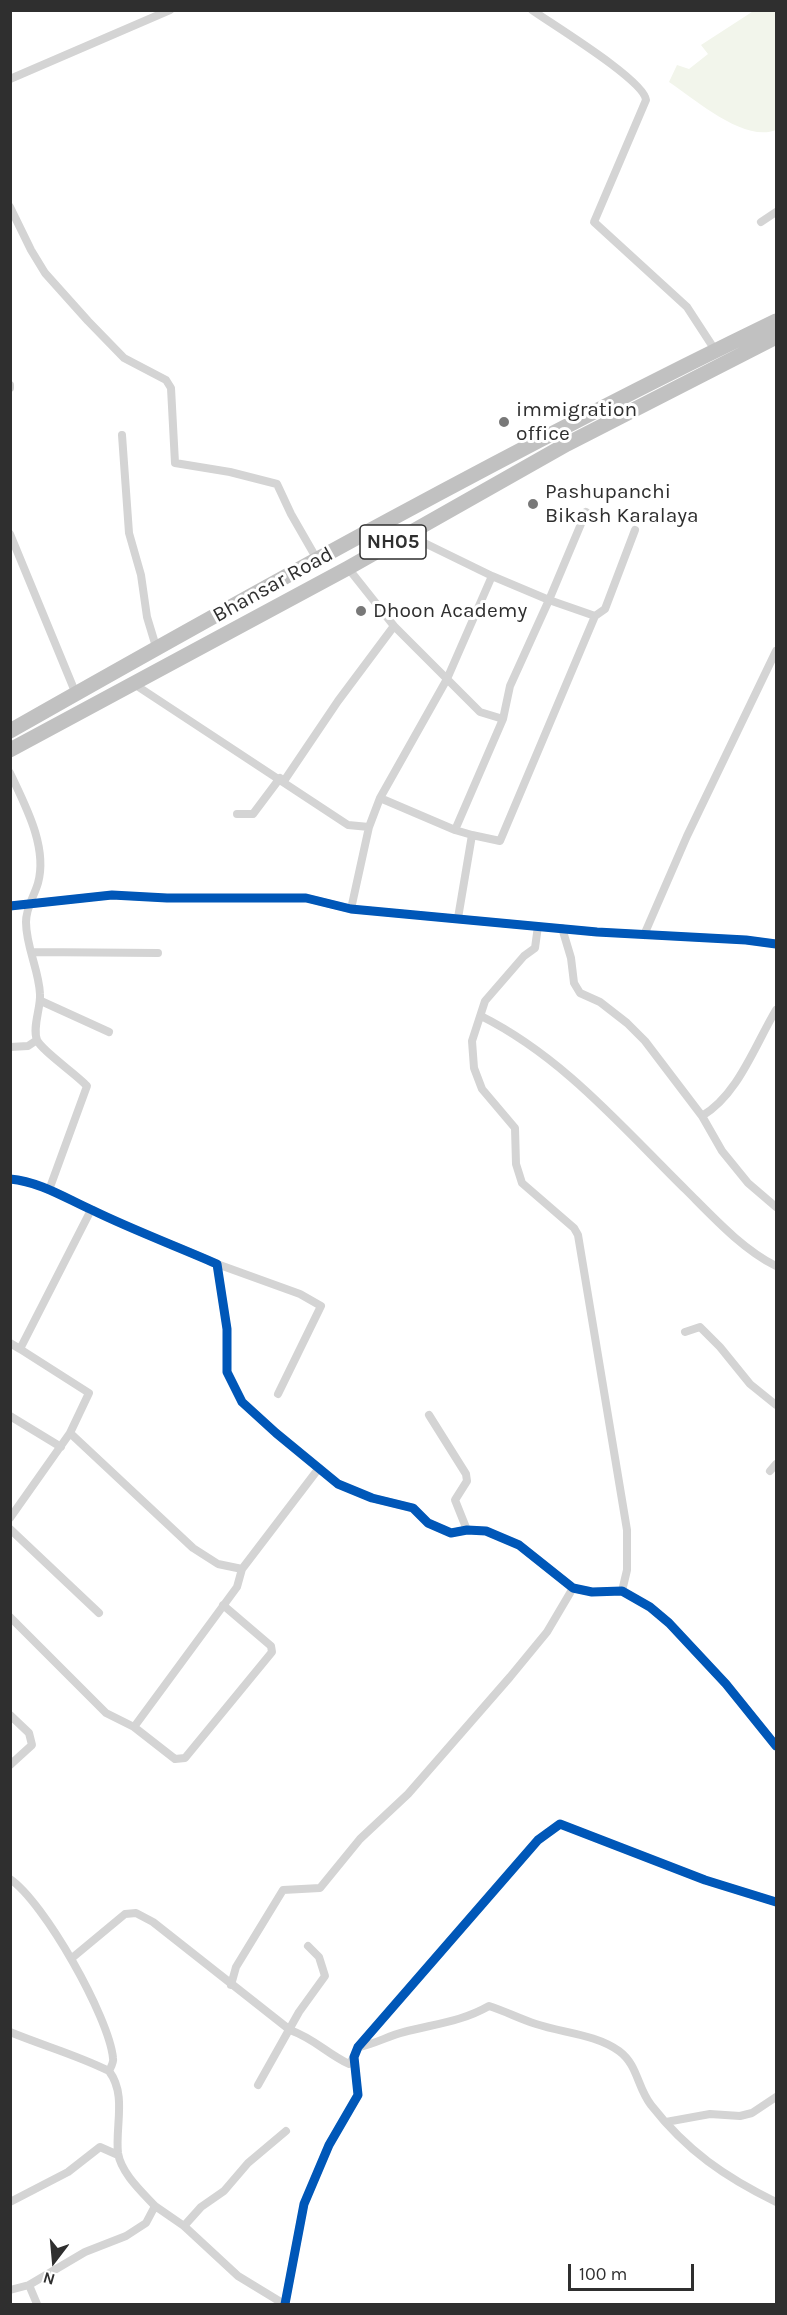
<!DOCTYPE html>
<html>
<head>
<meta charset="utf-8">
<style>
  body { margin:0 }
  #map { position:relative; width:787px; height:2315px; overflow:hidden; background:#fff; font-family:Karla,sans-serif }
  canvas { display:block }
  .frame { position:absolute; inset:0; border:12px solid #2f2f2f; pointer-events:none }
  .north { position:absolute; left:24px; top:2231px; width:60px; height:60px; -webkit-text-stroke:4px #fff; paint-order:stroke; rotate:196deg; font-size:16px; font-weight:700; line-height:24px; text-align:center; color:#2f2f2f }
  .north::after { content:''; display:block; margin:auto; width:21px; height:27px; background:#2f2f2f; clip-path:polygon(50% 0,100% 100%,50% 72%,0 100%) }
  .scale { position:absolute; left:568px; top:2264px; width:126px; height:27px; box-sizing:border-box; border:3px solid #2f2f2f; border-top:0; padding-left:8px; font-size:18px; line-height:21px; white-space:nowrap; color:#2f2f2f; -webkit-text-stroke:4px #fff; paint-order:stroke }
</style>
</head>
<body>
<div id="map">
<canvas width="787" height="2315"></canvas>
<div class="frame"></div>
<div class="north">N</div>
<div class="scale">100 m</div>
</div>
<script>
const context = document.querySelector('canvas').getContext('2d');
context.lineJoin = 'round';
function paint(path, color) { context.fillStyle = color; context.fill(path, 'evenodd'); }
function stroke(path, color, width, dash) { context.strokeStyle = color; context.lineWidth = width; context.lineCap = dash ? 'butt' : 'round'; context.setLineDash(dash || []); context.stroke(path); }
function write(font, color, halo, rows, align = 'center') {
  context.font = font + ' Karla,sans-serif'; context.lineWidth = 6; context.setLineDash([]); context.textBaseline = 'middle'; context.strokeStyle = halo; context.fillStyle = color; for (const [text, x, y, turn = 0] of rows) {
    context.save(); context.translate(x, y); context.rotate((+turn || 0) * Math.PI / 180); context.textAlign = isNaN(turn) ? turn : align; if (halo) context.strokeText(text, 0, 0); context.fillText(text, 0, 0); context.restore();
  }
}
paint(new Path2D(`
  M755,10L776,12V130C744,143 695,99 669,82L677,65L689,69L708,54L701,45Z`), '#f2f5eb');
stroke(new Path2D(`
  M532,10C553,25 644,80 646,100L594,222L687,307L715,350
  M10,79L170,10
  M10,207L31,250L45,273L88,321L124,358L166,380L171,388L175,463L230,472L277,484L291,514L318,561
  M761,222L776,212
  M10,385V388
  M122,435L129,533L141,575L147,617L157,650
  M10,534L76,694
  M406,534L492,576L447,679L480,712L503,719
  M595,616L605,609L635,530
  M134,684L348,825L369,827L351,909
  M10,773C25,805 48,847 38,883C34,897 26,907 26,922C26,947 39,970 40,994C41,1008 32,1027 37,1040C42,1051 76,1074 87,1086L49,1190
  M284,781L338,701L394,626L348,568
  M380,798L455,830L503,719L510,686L549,600L492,576
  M237,814H253L280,778
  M369,827L380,798L447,679L394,626
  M455,830L472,835L458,918
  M472,835L500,841L595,616L549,600L586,512
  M10,906L112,895L167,898H306L351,909L597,932L746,940L776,944
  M538,926L535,948L524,956L485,1001L472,1041L474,1068L482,1089L515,1128L516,1164L522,1183L574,1228L578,1235L627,1530V1570L622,1591
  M562,928L571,958L574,983L580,993L600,1002L627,1023L645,1041L702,1116L722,1151L748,1183L776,1207
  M644,935L687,836L776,651
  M32,952L158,953
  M41,1001L109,1032
  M481,1016C563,1057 622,1127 686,1190C713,1217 742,1249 776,1266
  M10,1047L28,1046L37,1040
  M702,1116C738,1095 755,1045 776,1010
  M10,1179C41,1182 65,1198 92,1210C133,1230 176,1246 217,1264L227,1329V1372L242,1402L276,1433L338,1484L372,1498L413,1508L428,1523L451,1533L467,1530L486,1531L519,1545L573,1588L592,1592L622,1591L650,1607L669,1623L726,1684L776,1746
  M217,1264L300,1294L321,1306L278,1394
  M685,1332L700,1327L720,1347L750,1384L776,1405
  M10,1343L20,1349
  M429,1415L466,1474L467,1481L455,1500L467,1530
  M10,1416L61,1447
  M70,1433L193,1548L218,1564L242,1569
  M770,1471L776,1464
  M10,1518L70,1433L89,1393L20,1349L91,1210
  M10,1529L99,1613
  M10,1617L106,1713L134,1727L175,1759L185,1758L272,1652L271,1646L223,1605
  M10,1715L29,1733L32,1745L10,1765
  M134,1727L237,1587L242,1569L319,1468
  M10,1879C44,1902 109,2017 113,2058C114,2062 111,2067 109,2071C127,2095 115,2126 118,2153C121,2173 142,2192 155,2206L146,2223L126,2236L85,2252L29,2285L10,2290
  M72,1958L125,1914L136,1913L153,1922L290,2030C315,2039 326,2053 349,2064L354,2057
  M231,1985L236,1967L283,1890L320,1888L360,1839L408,1794L510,1677L547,1632L573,1588
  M10,2032C44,2046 77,2055 109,2071
  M359,2047C375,2044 388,2036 404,2032C434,2024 461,2022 489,2006C505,2011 520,2019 536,2024C563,2033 595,2034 619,2051C638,2065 637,2087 651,2105C687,2151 725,2177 776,2202
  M258,2085L299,2012L325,1976L319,1957L308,1946
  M666,2122L710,2114L740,2116L752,2113L776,2097
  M10,2202L68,2172L100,2147L118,2155
  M155,2206L184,2226L238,2276L284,2304
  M184,2226L201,2207L224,2191L248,2163L286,2131
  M29,2285L37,2304
  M285,2304L304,2204L329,2145L358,2095L354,2057L358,2047L538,1840L560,1824L705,1880L776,1902`), '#d4d4d4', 8);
stroke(new Path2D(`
  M10,731C262,588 516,447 776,321
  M10,750L348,568L567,444L776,337`), '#c1c1c1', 15);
stroke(new Path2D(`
  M10,906L112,895L167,898H306L351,909L597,932L746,940L776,944
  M10,1179C41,1182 65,1198 92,1210C133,1230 176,1246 217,1264L227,1329V1372L242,1402L276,1433L338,1484L372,1498L413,1508L428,1523L451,1533L467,1530L486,1531L519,1545L573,1588L592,1592L622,1591L650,1607L669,1623L726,1684L776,1746
  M285,2304L304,2204L329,2145L358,2095L354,2057L358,2047L538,1840L560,1824L705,1880L776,1902`), '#0057b8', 9);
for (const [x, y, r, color] of [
  [504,422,6,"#787878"],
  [533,504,6,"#787878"],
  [361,611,6,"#787878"]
]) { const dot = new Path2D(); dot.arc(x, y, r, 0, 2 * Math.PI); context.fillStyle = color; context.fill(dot); stroke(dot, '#fff', 2); }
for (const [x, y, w] of [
  [393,542,66]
]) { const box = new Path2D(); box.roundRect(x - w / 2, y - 17, w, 34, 4.5); context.fillStyle = '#fff'; context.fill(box); stroke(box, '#2f2f2f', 1.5); }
write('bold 20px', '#2f2f2f', null, [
  ["NH05",393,542]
]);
write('21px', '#2f2f2f', '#fff', [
  ["immigration",516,410],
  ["office",516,434],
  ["Pashupanchi",545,492],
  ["Bikash Karalaya",545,516],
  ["Dhoon Academy",373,611]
], 'left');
write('21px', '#2f2f2f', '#fff', [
  ["Bhansar Road",273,585,-29]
]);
</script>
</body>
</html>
